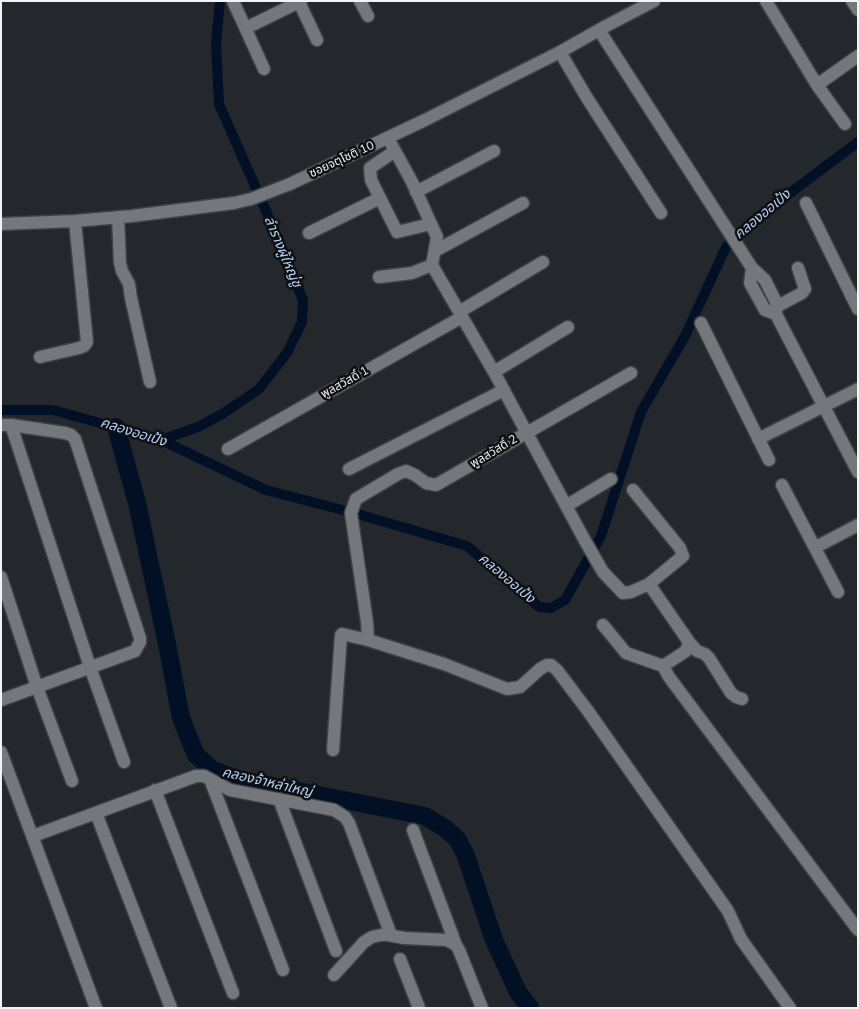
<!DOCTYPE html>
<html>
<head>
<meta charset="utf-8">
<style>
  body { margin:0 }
  #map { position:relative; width:859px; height:1009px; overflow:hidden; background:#24272b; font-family:"Nunito Sans",sans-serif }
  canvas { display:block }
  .frame { position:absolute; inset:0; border:2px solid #f1f3f5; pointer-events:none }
</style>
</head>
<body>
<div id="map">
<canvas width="859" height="1009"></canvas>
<div class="frame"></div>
</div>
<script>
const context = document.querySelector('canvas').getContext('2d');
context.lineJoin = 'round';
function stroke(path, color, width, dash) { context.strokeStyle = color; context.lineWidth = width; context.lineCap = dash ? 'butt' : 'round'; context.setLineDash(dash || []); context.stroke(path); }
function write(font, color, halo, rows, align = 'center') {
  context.font = font + ' "Nunito Sans","Noto Sans Thai",sans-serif'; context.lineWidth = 5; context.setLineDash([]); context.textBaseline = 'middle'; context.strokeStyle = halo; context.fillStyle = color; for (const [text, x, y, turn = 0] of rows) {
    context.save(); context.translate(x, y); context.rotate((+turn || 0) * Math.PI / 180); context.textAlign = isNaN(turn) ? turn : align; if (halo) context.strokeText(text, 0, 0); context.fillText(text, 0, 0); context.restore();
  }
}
stroke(new Path2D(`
  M1,410H53L161,440L266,490L354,513L467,546L539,607L551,608L565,600L601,536L641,412L685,336L726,247L753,221L858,142
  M161,440L198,427L224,413L259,389L287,353L302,322L303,300L270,220L219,104L216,43L220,1`), '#021026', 10);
stroke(new Path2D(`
  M116,427L137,503L167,644L181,718L196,755L213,770L237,779L425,816L446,829L458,840L466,856L494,940L518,992L530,1008`), '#021026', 18);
const minor = new Path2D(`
  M233,1L264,69
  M360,1L368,16
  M766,1L817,85L845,124
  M852,1L858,10
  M299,2L317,40
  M246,28L301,1
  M599,30L752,268L765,280L776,302V314L781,324L858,472
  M560,52L587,98L661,213
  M817,85L858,56
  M388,138L412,182L437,237L432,265L494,372L584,539L603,572L623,593L631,592L649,584L683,556L680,548L633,490
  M395,151L370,168L371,180L397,232L431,224
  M416,192L494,151
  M806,203L858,309
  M118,217L120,263L122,271L129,284L131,298L150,382
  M1,224L75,221L132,216L234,203L251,199L290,184L425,120L560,52L606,26L654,1
  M309,233L380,198
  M435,251L523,203
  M752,268L750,283L765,310L776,314
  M379,277L412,273L432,265
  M776,307L802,293L805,289L798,268
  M459,312L543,262
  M701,323L769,460
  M40,357L79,348L84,346L87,342L75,221
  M494,372L568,327
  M631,373L436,485L426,483L415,475L406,471L398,474L356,499L351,513L367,622L368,640L444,664L507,689L520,687L540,669L547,665H551L557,670L588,711L728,911L741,939L790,1008
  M1,425H11L65,433L71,435L75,439L140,638V642L135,651L1,700
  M11,425L90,667L124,762
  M758,439L858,389
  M228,449L462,317
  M349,469L504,390
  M782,485L838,592
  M566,506L611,479
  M816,547L858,525
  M1,577L37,687L72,781
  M649,584L689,642L697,651L705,654L709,658L731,693L736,697L742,699
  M603,625L626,653L663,666L669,677L858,930
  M663,666L686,651L689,642
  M333,750L341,635L342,634L368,640
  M1,752L96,1008
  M210,779L283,970
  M155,790L233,993
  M279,799L336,951
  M96,813L171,1008
  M413,830L456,945
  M33,836L196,776H204L230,790L334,810L345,817L349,823L391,935
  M400,959L419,1008
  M334,975L364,942L372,937L381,935H388L404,938L447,940L456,945L459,950L482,1008`);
stroke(minor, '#3f4245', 15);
stroke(minor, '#74787c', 12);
write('12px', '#f1f3f5', '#0f1011', [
  ["ซอยจตุโชติ 10",342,160,-25],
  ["พูลสวัสดิ์ 1",345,383,-29],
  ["พูลสวัสดิ์ 2",494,452,-31]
]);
write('italic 14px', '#b4d2f9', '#0f1011', [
  ["คลองออเป้ง",763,215,-40],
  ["ลำรางผู้ใหญ่ชู",282,252,67],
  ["คลองออเป้ง",133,433,17],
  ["คลองออเป้ง",506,579,40],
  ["คลองจ้าหล่าใหญ่",267,783,13]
]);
</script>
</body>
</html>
